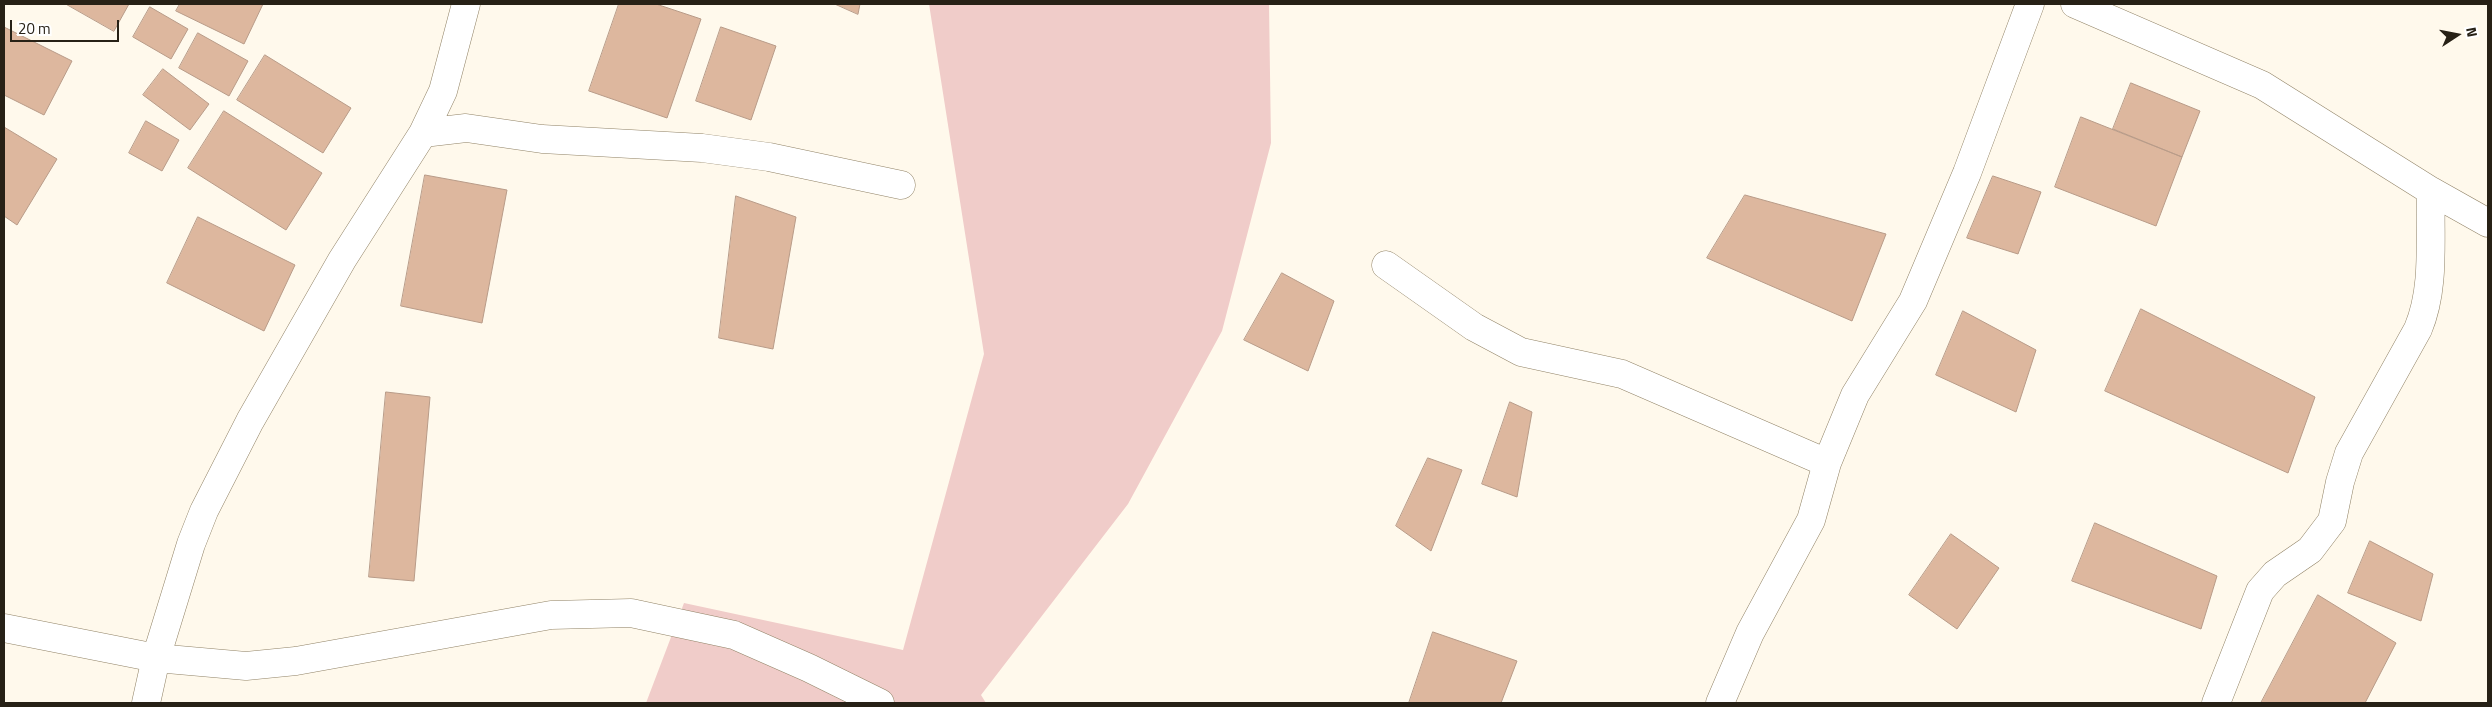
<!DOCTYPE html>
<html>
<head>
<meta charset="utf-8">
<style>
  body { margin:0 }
  #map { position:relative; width:2492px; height:707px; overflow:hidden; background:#fff9ec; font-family:"Titillium Web",sans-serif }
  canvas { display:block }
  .frame { position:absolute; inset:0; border:5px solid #272116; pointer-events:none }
  .north { position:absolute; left:2432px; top:10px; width:50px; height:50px; -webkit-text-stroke:4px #fff; paint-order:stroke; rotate:79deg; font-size:14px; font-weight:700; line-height:20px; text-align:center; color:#272116 }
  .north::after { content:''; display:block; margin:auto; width:18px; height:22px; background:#272116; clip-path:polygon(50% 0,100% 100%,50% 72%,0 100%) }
  .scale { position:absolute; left:10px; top:20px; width:109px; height:22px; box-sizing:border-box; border:2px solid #272116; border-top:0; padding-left:6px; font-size:15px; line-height:18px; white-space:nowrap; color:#272116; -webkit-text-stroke:4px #fff; paint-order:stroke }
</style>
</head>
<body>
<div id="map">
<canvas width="2492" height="707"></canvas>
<div class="frame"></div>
<div class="north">N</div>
<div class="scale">20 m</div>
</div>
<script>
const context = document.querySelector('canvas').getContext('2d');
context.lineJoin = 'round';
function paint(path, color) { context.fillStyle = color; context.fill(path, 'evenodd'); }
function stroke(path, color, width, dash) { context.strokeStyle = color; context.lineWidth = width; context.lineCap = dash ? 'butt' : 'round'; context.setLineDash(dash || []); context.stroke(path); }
paint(new Path2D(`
  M929,4H1269L1271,143L1222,331L1128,504L981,695L986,703H646L684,603L903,650L984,354Z`), '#f0ccc9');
const building = new Path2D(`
  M66,4H129L114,31Z
  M180,4H263L244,44L176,11Z
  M619,4H656L701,19L667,118L589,91Z
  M835,4H860L858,14Z
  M150,7L188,29L171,59L133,37Z
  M4,27L72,61L44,115L4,95Z
  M721,27L776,46L751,120L696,101Z
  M198,33L248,61L229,96L179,68Z
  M265,55L351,108L323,153L237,100Z
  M163,69L209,104L190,130L143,95Z
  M2131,83L2200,111L2182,157L2113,129Z
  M224,111L322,173L286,230L188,168Z
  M2081,117L2182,157L2156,226L2055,187Z
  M146,121L179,140L162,171L129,153Z
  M4,127L57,159L17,225L4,216Z
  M425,175L507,190L482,323L401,306Z
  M1993,176L2041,192L2018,254L1967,238Z
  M1745,195L1886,234L1852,321L1707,258Z
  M736,196L796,217L773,349L719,338Z
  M198,217L295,265L264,331L167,283Z
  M1282,273L1334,301L1308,371L1244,340Z
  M2141,309L2315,397L2288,473L2105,391Z
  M1963,311L2036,350L2016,412L1936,375Z
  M386,392L430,397L414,581L369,577Z
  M1510,402L1532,412L1517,497L1482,484Z
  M1428,458L1462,470L1431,551L1396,526Z
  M2095,523L2217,576L2201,629L2072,581Z
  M1951,534L1999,568L1957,629L1909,595Z
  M2370,541L2433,574L2421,621L2348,593Z
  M2318,595L2396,643L2365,703H2261Z
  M1433,632L1517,661L1501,703H1409Z`);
paint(building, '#ddb79e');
stroke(building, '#b89b88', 1);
const minor = new Path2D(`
  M2075,4L2262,85L2431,191L2488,223
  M423,133L466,128L542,139L702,148L769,157L901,185
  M1386,265L1474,327L1521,352L1622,374L1827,463
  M4,628L156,658L246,666L296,661L551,615L631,613L734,635L809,668L880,703
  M146,703L156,658L191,544L204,511L250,421L342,260L423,133L443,91L466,4
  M1720,703L1750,633L1811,520L1827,463L1855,395L1913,301L1967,173L2030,4
  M2216,703L2260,591L2275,574L2310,550L2332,521L2340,482L2349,453L2418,329C2436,286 2429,237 2431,191`);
stroke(minor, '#918367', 29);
stroke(minor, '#fff', 28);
</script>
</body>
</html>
